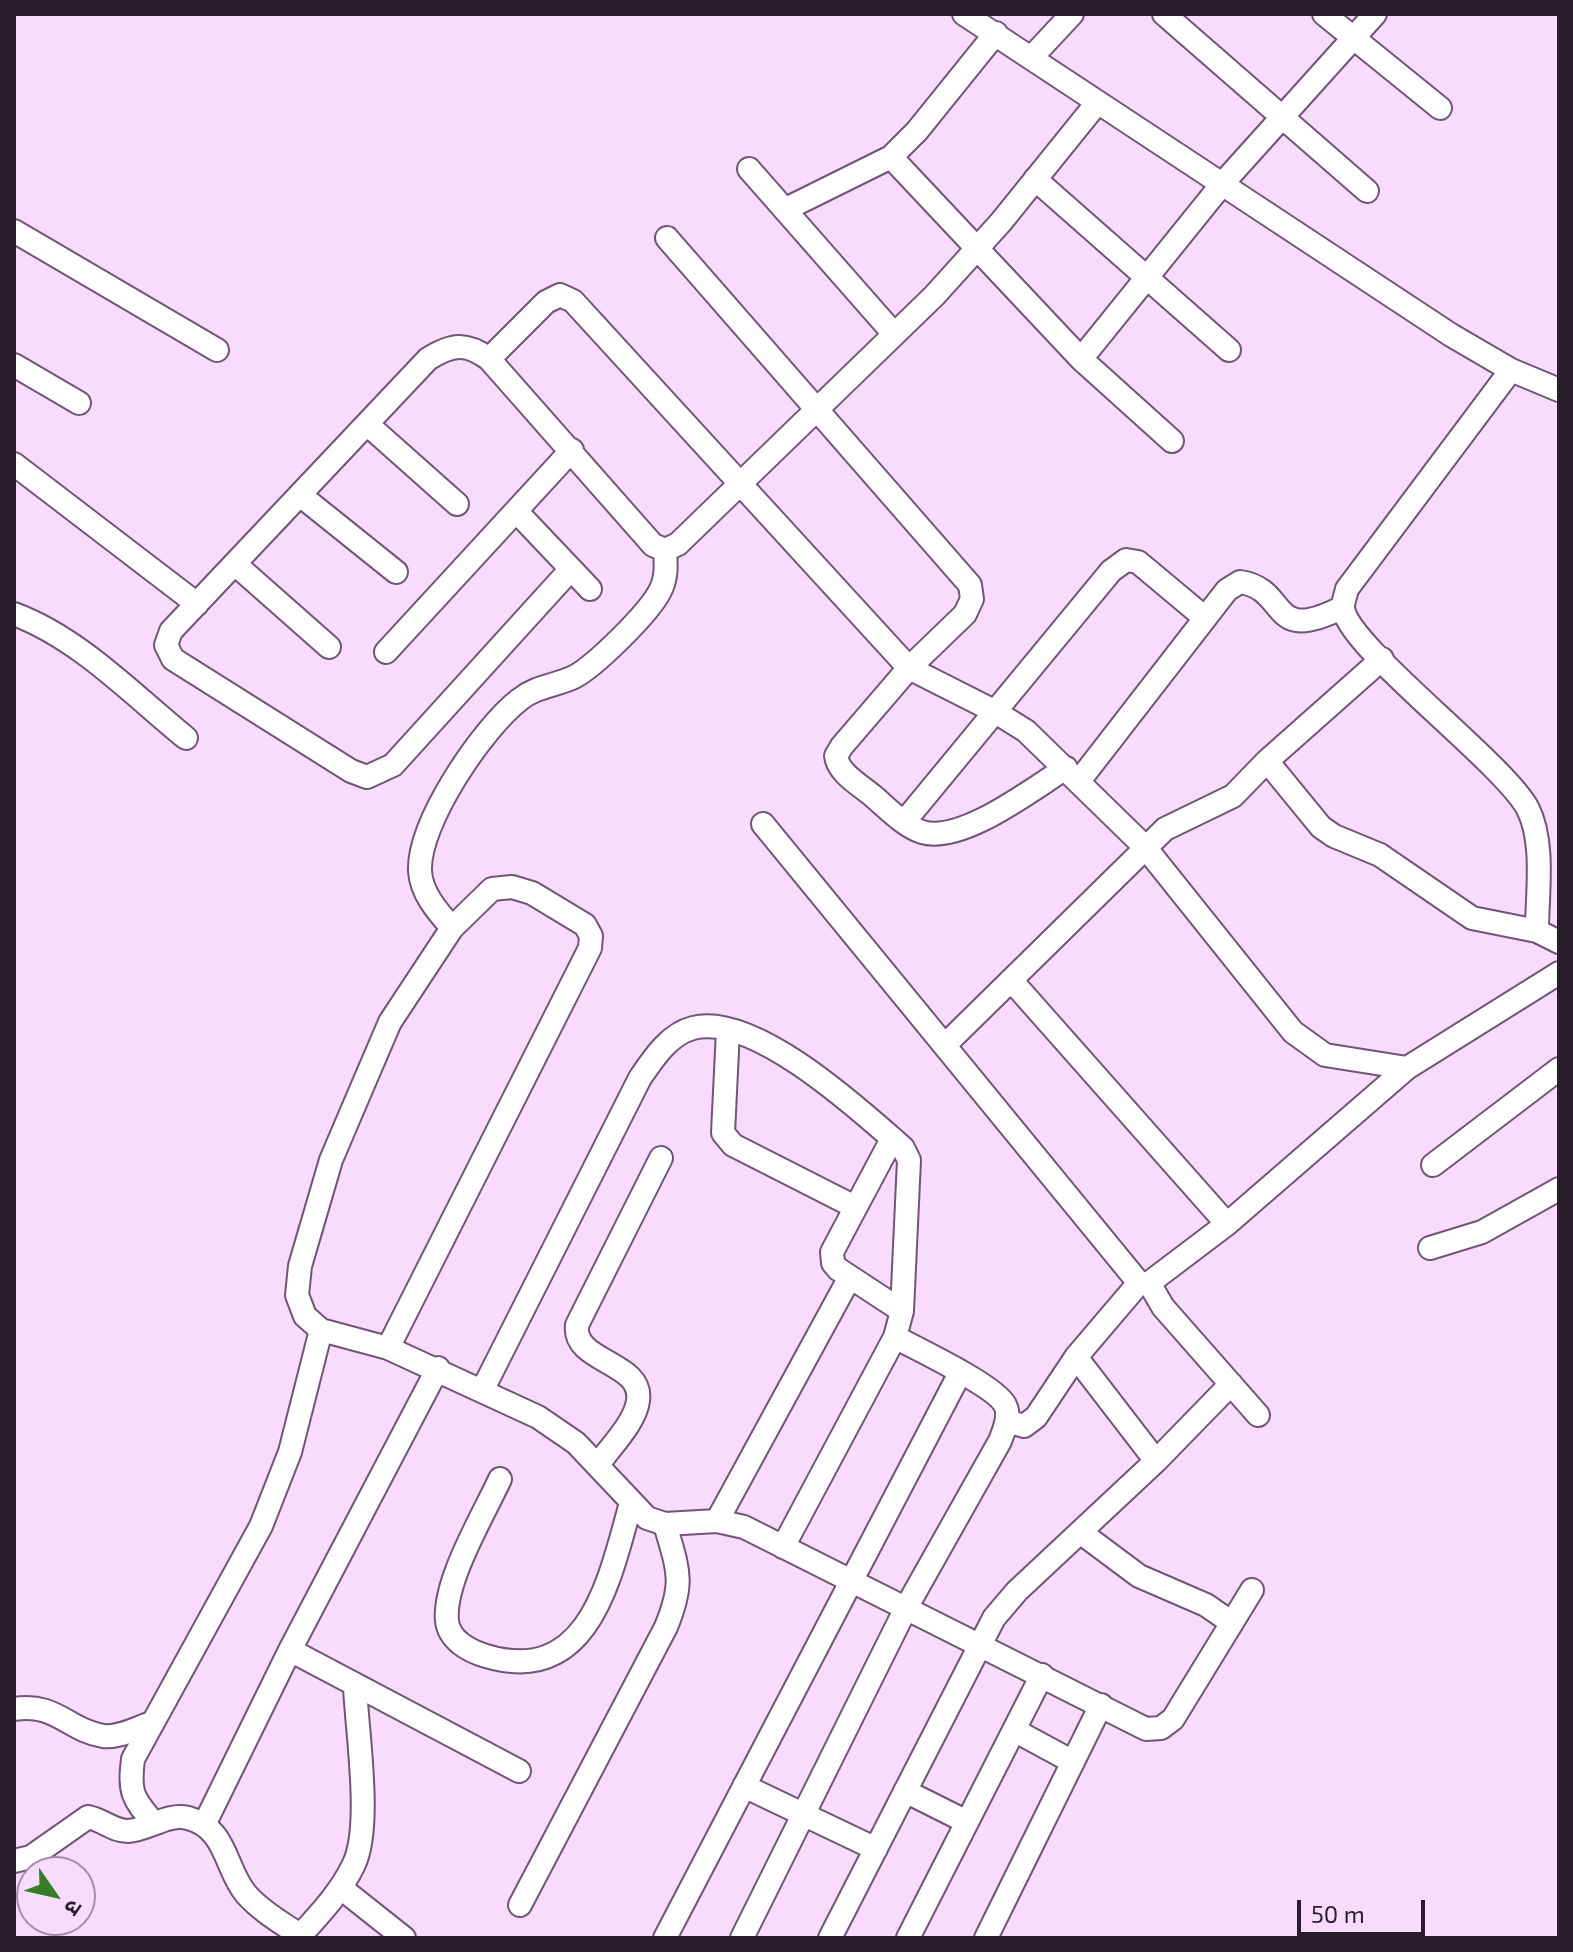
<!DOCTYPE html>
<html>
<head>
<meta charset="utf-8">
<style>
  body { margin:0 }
  #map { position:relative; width:1573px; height:1952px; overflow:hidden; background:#f7dcfe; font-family:"Exo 2","Noto Sans Devanagari",sans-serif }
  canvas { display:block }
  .frame { position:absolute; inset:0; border:16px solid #291d2c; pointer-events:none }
  .north { position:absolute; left:16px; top:1856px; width:80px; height:80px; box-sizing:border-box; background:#f7dcfe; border:2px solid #a590aa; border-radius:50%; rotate:124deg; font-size:22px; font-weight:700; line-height:32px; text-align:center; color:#291d2c }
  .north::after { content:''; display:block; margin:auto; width:28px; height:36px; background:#357e23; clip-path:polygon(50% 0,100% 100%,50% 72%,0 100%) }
  .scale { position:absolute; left:1297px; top:1900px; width:128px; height:36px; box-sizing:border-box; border:4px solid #291d2c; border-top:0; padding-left:10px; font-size:24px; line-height:28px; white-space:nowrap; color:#291d2c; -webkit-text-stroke:6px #f7dcfe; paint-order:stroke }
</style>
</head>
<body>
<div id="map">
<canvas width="1573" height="1952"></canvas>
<div class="frame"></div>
<div class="north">उ</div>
<div class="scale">50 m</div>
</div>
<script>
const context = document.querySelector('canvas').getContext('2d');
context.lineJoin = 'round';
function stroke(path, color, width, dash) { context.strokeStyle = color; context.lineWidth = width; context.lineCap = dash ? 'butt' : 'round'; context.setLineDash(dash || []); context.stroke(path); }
const minor = new Path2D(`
  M964,14L1451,335L1511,370L1559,390
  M1164,14L1367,191
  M1324,14L1440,108
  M1031,58L1072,14
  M891,157L1081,359L1172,441
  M749,169L894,334
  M1035,179L1229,350
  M786,209L891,157L917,131L996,33
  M14,231L217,350
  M667,238L970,585L972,599L965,614L909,668L842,746L836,756C838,773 860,785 873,796C887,808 904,826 922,832C962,844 1032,789 1066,768
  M489,359L546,302L560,295L573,301L909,668L994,711L1026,731L1145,847L1293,1032L1325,1055L1407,1068
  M1081,359L1223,183L1375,14
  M14,365L79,403
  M1511,370L1347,589C1346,594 1343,602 1343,607C1345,645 1504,763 1528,809C1545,843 1537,894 1537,931
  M367,424L457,504
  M14,464L197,604
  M300,495L396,572
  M516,511L590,589
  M235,564L329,647
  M571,569L393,765L367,777L351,771L173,659L166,645L171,631L428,359C452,344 466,342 489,359L653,545L665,550L678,544L934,296L1001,222L1097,103
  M14,614C79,638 133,695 186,738
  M386,652L572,450
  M1267,761L1321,827L1334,836L1380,855L1472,918L1537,931L1559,942
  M1079,781L1227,590L1240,582C1290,589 1267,646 1343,607
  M904,822L1111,571L1126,560L1138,562L1205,618
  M763,824L1139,1283H1149L1227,1224L1407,1068L1559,973
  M452,928C438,912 421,893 420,871C418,823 482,729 519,700C536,686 555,686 574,677C595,666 649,613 660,591C667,578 666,564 665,550
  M1011,980L1227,1224
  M728,1030L723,1133L733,1145L855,1207
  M945,1045L1165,829L1233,796L1267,761L1382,659
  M892,1139L832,1252L833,1263L838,1269L902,1311
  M1433,1165L1559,1069
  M1430,1248L1482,1232L1559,1189
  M1149,1283L1163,1307L1258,1415
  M388,1348L590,948L591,936L585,925L532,893L512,887L492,889L452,928L390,1022L363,1085L331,1160L300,1266L297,1295L305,1316L321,1330L388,1348L538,1417L576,1443L647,1518L665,1524L717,1521L744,1527L1146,1729L1161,1728L1173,1719L1252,1590
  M1076,1357L1156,1461
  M482,1391L640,1078C653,1059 669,1034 693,1028C754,1012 861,1111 903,1148L909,1160L902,1311L895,1337L783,1547
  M1007,1421L1024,1426L1036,1417L1076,1357L1139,1283
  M598,1465C610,1447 635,1423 638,1401C644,1361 572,1363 577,1325L661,1158
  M500,1479C483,1516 443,1582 447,1621C449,1640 469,1651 486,1656C590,1687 610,1577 631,1503
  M717,1521L850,1277
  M1080,1532L1139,1576L1206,1605L1232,1623
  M290,1650L519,1771
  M14,1709C55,1702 68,1730 103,1736C119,1738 137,1728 151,1723
  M1014,1730L1073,1762
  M744,1786L876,1849
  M905,1791L967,1822
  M154,1823C132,1798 129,1792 133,1759L261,1526L290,1452L321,1330
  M204,1825L290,1650L438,1368
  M14,1861L31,1857L88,1817C103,1820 113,1831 128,1831C148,1830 167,1813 188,1818C227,1828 225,1869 246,1894C261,1911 282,1923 301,1936
  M341,1888L404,1938
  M520,1905L666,1627C685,1581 678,1570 665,1524
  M298,1938C319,1915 341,1892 354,1864C372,1826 357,1732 355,1687
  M665,1938L960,1373
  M742,1938L906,1608L1000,1441C1004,1430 1011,1416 1005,1405C996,1386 917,1349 895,1337
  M830,1938L994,1618L1017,1591L1156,1461L1231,1384
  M908,1938L1042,1675
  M986,1938L1101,1705`);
stroke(minor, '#715478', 26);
stroke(minor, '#fff', 22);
</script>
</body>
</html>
